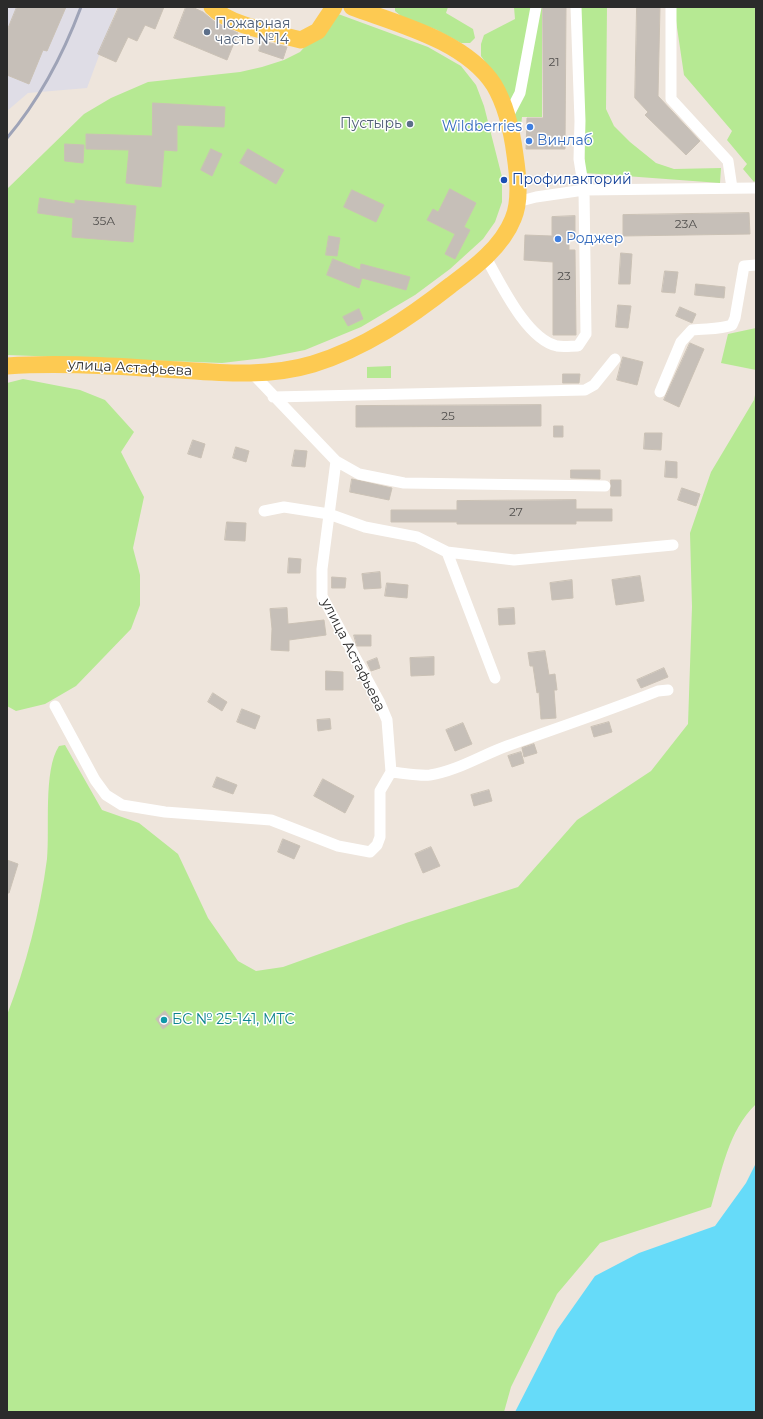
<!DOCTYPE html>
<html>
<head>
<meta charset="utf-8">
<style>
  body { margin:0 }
  #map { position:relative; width:763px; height:1419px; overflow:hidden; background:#eee5dc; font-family:Montserrat,sans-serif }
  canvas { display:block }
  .frame { position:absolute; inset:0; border:8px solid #2b2b2b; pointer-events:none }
</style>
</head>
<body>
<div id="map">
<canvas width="763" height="1419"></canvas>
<div class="frame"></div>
</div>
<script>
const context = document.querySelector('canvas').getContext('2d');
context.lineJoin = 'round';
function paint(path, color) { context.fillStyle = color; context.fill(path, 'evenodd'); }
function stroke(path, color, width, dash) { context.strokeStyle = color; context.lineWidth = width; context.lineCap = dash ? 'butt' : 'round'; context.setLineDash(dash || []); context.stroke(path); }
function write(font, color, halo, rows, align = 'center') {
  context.font = font + ' Montserrat,sans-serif'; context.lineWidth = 3; context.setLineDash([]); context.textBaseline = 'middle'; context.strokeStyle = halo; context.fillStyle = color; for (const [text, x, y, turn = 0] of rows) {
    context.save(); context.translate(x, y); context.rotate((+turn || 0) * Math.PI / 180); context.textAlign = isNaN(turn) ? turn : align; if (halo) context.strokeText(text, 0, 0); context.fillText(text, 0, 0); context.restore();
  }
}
paint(new Path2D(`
  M7,7H117L87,88L28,93L7,111Z`), '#dfdde6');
paint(new Path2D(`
  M448,7L446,13L473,29L475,38L470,43H461L437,30L401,16L395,11V8Z
  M514,7H542V117H522L521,126H512L497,79L481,56V44L484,35L515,19Z
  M580,7H607L606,109L614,126L630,142L656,163L674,169L721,168L720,183L585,173Z
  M674,7H756V180L754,182L743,169L747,164L727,140L732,131L684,75Z
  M330,11L428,47L461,66L476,85L484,106L502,177V202L495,222L483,239L450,269L415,295L361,327L305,350L264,358L222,363L7,355V189L84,114L111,98L148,82L240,72L262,67L284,60L300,52L312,39Z
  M756,328V370L721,363L728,334Z
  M391,366V378H367V367Z
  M23,379L80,390L105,400L134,432L121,452L144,497L133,548L140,575V605L131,629L76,686L45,704L16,711L7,706V383Z
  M756,390V1104C728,1131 722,1171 711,1207L600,1243L557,1294L511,1387L504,1412H7V1015C26,966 40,912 47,859C50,830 43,770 59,746L65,745L102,810L139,823L178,854L208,918L238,961L256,971L283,967L406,923L518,887L577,820L651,771L688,724L692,607L690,533L711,472L754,400Z`), '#b6e993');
paint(new Path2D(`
  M756,1163V1412H515L557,1330L595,1276L639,1253L715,1226L746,1183Z`), '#66dbf9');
const building = new Path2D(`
  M17,7H66L47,51L43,50L29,84L7,75V31Z
  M119,7H164L155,29L145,25L137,41L128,37L116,62L98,54Z
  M186,7H192L203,12L215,22L238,33L227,60L174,38Z
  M543,7H566L565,149H526L527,118H543Z
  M637,7H660L658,96L700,141L686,155L645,115L648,112L635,98Z
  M262,41L287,47L283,59L259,51Z
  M153,103L225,107L224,127L177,125V151L164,150L161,187L126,183L129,150L86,149V134L152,136Z
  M65,144L84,145L83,163L65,161Z
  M211,149L222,154L212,176L201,170Z
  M248,149L284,170L276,184L240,163Z
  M450,189L476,203L464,227L470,230L455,259L445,254L455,234L427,220L433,209L438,212Z
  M352,190L384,205L376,222L344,207Z
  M40,198L75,204V200L136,206L133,242L72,237L73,218L38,213Z
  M749,213L750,234L623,236V215Z
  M575,216V237H569V250H575L576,335H553V262L524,260L525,235L552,236V217Z
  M329,236L340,238L337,256L326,255Z
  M621,253L632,254L630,284H619Z
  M333,259L360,270L361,264L410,277L406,290L362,278L359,288L327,275Z
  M665,271L678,272L675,293L662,292Z
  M696,284L725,287L724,298L695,295Z
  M618,305L631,306L628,328L616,327Z
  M680,307L696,314L692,323L676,316Z
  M359,309L363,319L348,326L343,317Z
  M690,343L704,349L679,407L664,400Z
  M623,357L643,362L637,385L617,380Z
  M563,374H580L579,383H563Z
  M541,405V426L356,427V406Z
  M554,426H563V437H554Z
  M645,433H662L661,450L644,449Z
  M193,440L205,444L201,458L188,454Z
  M236,447L249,451L246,462L233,458Z
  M295,450L307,451L305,467L292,466Z
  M666,461L677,462V478L665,477Z
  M571,470H600V479L571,478Z
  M352,479L392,488L389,500L350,492Z
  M611,480H621V496H611Z
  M682,488L700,494L696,506L678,500Z
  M576,500V509H612V521H576V524H457V522H391V510H457V501Z
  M227,522L246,523L245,541L225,540Z
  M289,558L301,559L300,573H288Z
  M380,572L381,588L364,589L362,574Z
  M640,576L644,601L616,605L612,580Z
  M332,577L346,578L345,588H332Z
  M572,580L573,598L552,600L550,583Z
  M387,583L408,585L407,598L385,596Z
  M287,608L288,624L324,620L326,635L289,640V651L271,650L272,629L270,609Z
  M514,608L515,624L499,625L498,609Z
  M354,635H371V646H357Z
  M545,651L549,675L555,674L557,690H554L556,718L541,719L539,692L537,693L533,666H530L528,653Z
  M434,657V675L411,676L410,658Z
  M377,658L380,668L371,671L367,662Z
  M664,668L668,677L641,688L637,680Z
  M326,671L343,672V690H326Z
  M213,693L227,702L222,711L208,702Z
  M242,709L260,716L255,729L237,722Z
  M330,719L331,729L318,731L317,720Z
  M609,722L612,732L594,737L591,727Z
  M463,723L472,744L455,751L446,730Z
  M534,744L537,753L524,757L522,748Z
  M521,752L524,763L512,767L508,756Z
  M217,777L237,785L233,794L213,787Z
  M323,779L354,796L345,813L314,796Z
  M489,790L492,801L474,806L471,795Z
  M283,839L300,846L294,859L278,852Z
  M431,847L440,866L423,873L415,854Z
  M7,860L18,864L9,893H7Z
  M165,1011L173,1021L163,1029L156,1019Z`);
paint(building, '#c6bfb8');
stroke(building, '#cac1b5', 1);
stroke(new Path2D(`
  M671,7V99L728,161L732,188
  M507,118L520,93L536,7
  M517,202L536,197L584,190L756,188
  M485,256C500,282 526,339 557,346C563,347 572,346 578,346L586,334L584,190L579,159L580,121L576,7
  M252,373L336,461L359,474L404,483L605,486
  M660,392L681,342L692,330C706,328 719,330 732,325L735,318L744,266L756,265
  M273,397L585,390L594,385L615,359
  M264,511L284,507L329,514L365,527L417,537L447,552L514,560L673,545
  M447,552L495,678
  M55,706L95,780L106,795L122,805L165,812L271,820L338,846L370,852L377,845L380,837V791L391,772L387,720L379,701L322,596V569L336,461
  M391,772C404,773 417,776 430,775C457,771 482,755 507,746C557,728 608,711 658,691L668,690`), '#fff', 11);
stroke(new Path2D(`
  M212,7C230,26 276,33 301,40L318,31L334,7
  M7,366C65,362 122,367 180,370C224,373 270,377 313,364C365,348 409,318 451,285C474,268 502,247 513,219C521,201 518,175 515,155C512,132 506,105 494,85C466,41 398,24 352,7`), '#fdca52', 17);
stroke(new Path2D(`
  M7,138C40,99 63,55 81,7`), '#9ea3b7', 3);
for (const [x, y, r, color] of [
  [207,32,4,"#5c6f8a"],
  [410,124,4,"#5c6f8a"],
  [530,127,4,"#3f7fe0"],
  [529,141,4,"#3f7fe0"],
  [504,180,4,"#1a4fb4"],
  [558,239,4,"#3f7fe0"],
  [164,1020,4,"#0f9aa8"]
]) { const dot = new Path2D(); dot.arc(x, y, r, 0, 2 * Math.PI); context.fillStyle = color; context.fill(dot); stroke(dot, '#fff', 1.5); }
write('12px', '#52504e', null, [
  ["21",554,62],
  ["35А",104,221],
  ["23А",686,224],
  ["23",564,276],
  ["25",448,416],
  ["27",516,512]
]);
write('14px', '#4e5e75', '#fff', [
  ["Пожарная",215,24],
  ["часть №14",215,40],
  ["Пустырь",402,124,"right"]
], 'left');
write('14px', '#366cbe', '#fff', [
  ["Wildberries",522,127,"right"],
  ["Винлаб",537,141],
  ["Роджер",566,239]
], 'left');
write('14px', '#164399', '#fff', [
  ["Профилакторий",512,180]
], 'left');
write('14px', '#2b2b2b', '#fff', [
  ["улица Астафьева",130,368,3],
  ["улица Астафьева",353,655,63]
]);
write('14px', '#0d838f', '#fff', [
  ["БС № 25-141, МТС",172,1020]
], 'left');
</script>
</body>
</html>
